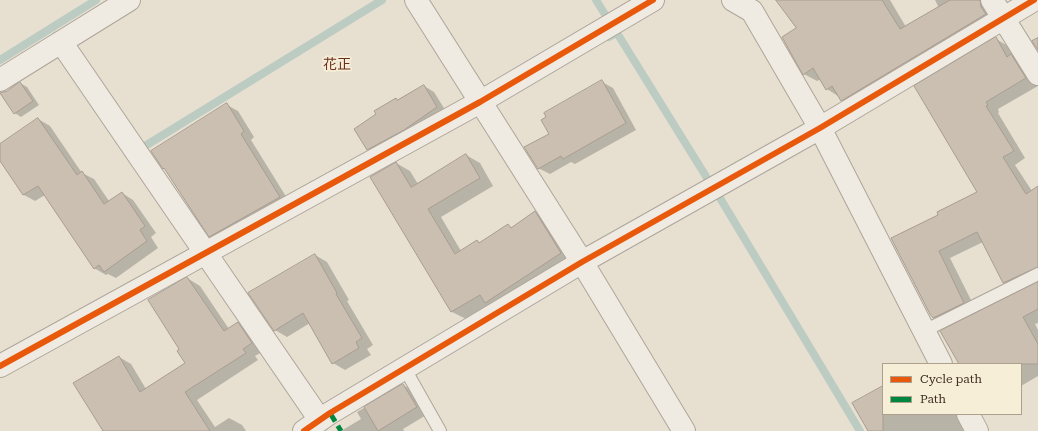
<!DOCTYPE html>
<html>
<head>
<meta charset="utf-8">
<style>
  body { margin:0 }
  #map { position:relative; width:1038px; height:431px; overflow:hidden; background:#e7e0d1; font-family:"Roboto Serif",serif }
  canvas { display:block }
  .legend { position:absolute; left:882px; top:363px; width:140px; height:52px; box-sizing:border-box; background:#f7eed8; border:1px solid #ada18e; margin:0; padding:5px 7px; list-style:none; font-size:12px; color:#3d2e20 }
  .legend li { display:flex; align-items:center; gap:8px; height:20px }
  .legend b { width:20px; border:1px solid #ada18e }
</style>
</head>
<body>
<div id="map">
<canvas width="1038" height="431"></canvas>
<ul class="legend">
<li><b style="height:5px;background:#e8590c"></b>Cycle path</li>
<li><b style="height:5px;background:#00873e"></b>Path</li>
</ul>
</div>
<script>
const context = document.querySelector('canvas').getContext('2d');
context.lineJoin = 'round';
function paint(path, color) { context.fillStyle = color; context.fill(path, 'evenodd'); }
function stroke(path, color, width, dash) { context.strokeStyle = color; context.lineWidth = width; context.lineCap = dash ? 'butt' : 'round'; context.setLineDash(dash || []); context.stroke(path); }
function write(font, color, halo, rows, align = 'center') {
  context.font = font + ' "Roboto Serif","Noto Sans JP",serif'; context.lineWidth = 3.5; context.setLineDash([]); context.textBaseline = 'middle'; context.strokeStyle = halo; context.fillStyle = color; for (const [text, x, y, turn = 0] of rows) {
    context.save(); context.translate(x, y); context.rotate((+turn || 0) * Math.PI / 180); context.textAlign = isNaN(turn) ? turn : align; if (halo) context.strokeText(text, 0, 0); context.fillText(text, 0, 0); context.restore();
  }
}
paint(new Path2D(`
  M777,0H890L906,27L939,8L935,0H995L994,15L855,107L827,89L821,79L817,81L804,74L798,29Z
  M996,39L1008,46L1023,62L1038,86L998,109L999,112L998,113L1025,158L1015,165L1032,191L1038,189V279L1016,289L1004,282L983,242L950,258L976,310L946,325L933,317L939,215L978,192L915,87Z
  M602,82L613,88L636,130L575,164L571,162L550,174L538,168L550,134Z
  M20,83L27,87L39,105L21,117L15,113L7,92Z
  M424,86L434,92L447,113L378,155L368,149L396,99L399,101Z
  M227,105L238,111L254,137L251,140L290,203L221,242L210,236L167,170L164,168Z
  M38,119L50,126L82,173L94,179L109,201L122,193L133,200L156,233L151,237L158,248L116,278L108,274L106,275L94,268L45,195L35,201L24,195L0,159V155Z
  M466,155L480,163L493,186L441,217L461,251L477,241L481,243L508,225L512,228L535,213L549,220L574,261L466,319L452,312L372,177L396,163L410,171L418,184Z
  M315,255L327,262L349,300L347,301L373,345L367,349L371,355L345,370L333,363L310,323L287,337L275,330Z
  M187,278L200,286L229,329L238,323L250,330L264,351L255,356L258,360L197,400L215,427L229,418L242,425L246,431H103L75,384L119,357L131,364L146,389L186,364L180,349Z
  M1038,284V323L1035,324L1038,330V376L1021,386V364H960Z
  M403,385L415,392L428,414L403,429L404,431H341L361,419L357,412Z
  M883,388V414H969L971,431H869Z`), '#0003');
stroke(new Path2D(`
  M596,0L606,16
  M609,37L617,33L707,178
  M0,60L96,0
  M145,146L382,0
  M720,198L860,431`), '#bcccc2', 8);
const building = new Path2D(`
  M776,0H882L900,29L950,0H980L981,7L986,14L841,101L832,86L826,90L813,68L803,75L782,37L796,28Z
  M996,37L1007,57L1011,54L1026,78L986,102L988,105L986,106L1014,151L1003,157L1026,194L1038,186V267L1003,283L977,232L939,251L964,303L933,318L930,314L891,238L938,215L937,212L977,192L914,86Z
  M1038,38V50L1032,41Z
  M602,80L626,123L563,159L561,156L538,169L524,147L549,134L541,120L546,117L544,113Z
  M20,82L33,101L14,114L0,93L7,91Z
  M424,85L437,107L404,130L367,150L354,129L376,114L374,111L396,98L397,100Z
  M227,103L244,131L241,134L280,197L209,237L164,168L163,169L151,151Z
  M38,118L77,175L82,171L104,204L122,192L145,226L140,230L147,241L104,272L99,265L94,269L38,186L23,195L0,161V144Z
  M466,154L480,178L428,209L455,254L477,240L479,243L508,224L511,228L535,211L561,253L485,303L480,295L451,312L370,177L396,162L411,187Z
  M315,254L337,293L336,294L362,338L356,342L359,348L332,364L303,313L274,331L248,293Z
  M187,277L224,331L238,322L252,343L243,349L246,353L185,392L210,431H103L73,383L119,356L140,392L185,363L177,351L179,349L148,300Z
  M1038,282V309L1023,317L1038,344V364H959L940,331Z
  M403,384L417,407L378,431L364,407Z
  M883,386V431H868L852,403Z`);
paint(building, '#cbbfb2');
stroke(building, '#a89c90', 1);
const lane = new Path2D(`
  M924,331L1038,274
  M405,369L440,431`);
const street = new Path2D(`
  M416,0L582,262L684,431
  M733,0L752,11L820,128L941,364
  M992,0L1038,74
  M61,42L320,420
  M0,80L129,0
  M0,366L480,102L653,0
  M968,414L977,431
  M304,431L330,413L582,262L820,128L1034,0`);
stroke(lane, '#ada599', 14);
stroke(street, '#ada599', 24);
stroke(lane, '#efebe3', 12);
stroke(street, '#efebe3', 22);
stroke(new Path2D(`
  M330,413L341,431`), '#00873e', 5, [10, 5]);
stroke(new Path2D(`
  M0,366L480,102L653,0
  M304,431L330,413L582,262L820,128L1034,0`), '#e8590c', 6);
write('14px', '#6b2e1e', '#f7eed8', [
  ["花正",337,65]
]);
</script>
</body>
</html>
